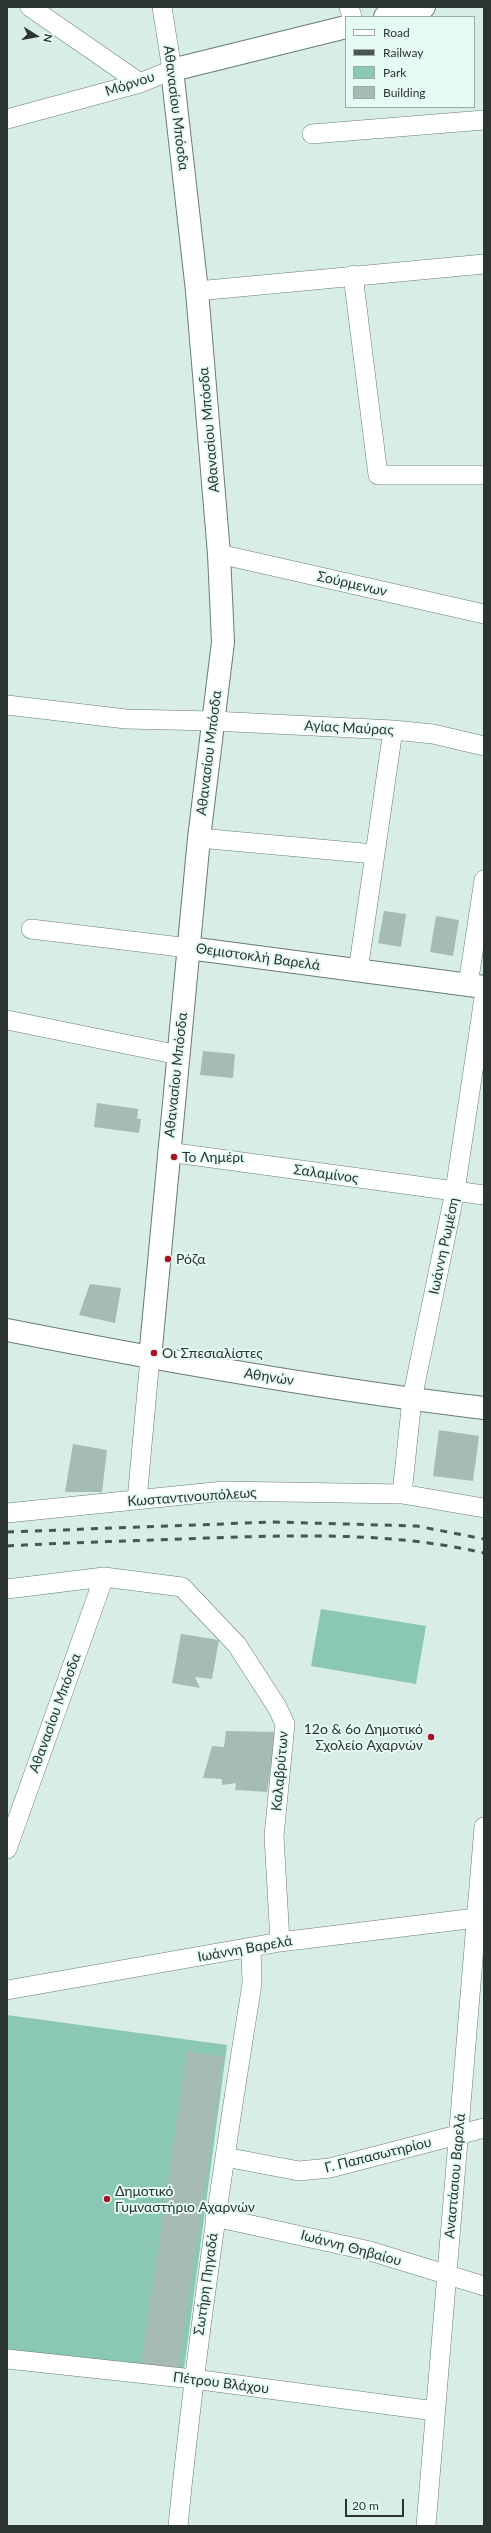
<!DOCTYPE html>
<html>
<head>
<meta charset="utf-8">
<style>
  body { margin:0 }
  #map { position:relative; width:491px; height:2533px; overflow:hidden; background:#d7ede6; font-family:Lato,sans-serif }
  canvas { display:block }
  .frame { position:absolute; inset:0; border:8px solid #2c3431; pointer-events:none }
  .legend { position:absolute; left:345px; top:16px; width:130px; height:92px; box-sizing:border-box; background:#e4faf3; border:1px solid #9aaba5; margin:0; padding:5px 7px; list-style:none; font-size:12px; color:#2c3431 }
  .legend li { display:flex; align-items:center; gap:8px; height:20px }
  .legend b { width:20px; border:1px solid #9aaba5 }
  .north { position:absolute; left:16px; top:16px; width:40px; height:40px; -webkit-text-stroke:3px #e4faf3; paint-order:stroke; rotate:101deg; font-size:11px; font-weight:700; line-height:16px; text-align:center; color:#2c3431 }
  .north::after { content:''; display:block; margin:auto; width:14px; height:18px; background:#2c3431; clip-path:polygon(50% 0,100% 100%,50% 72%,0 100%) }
  .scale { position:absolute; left:345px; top:2499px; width:59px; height:18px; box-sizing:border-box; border:2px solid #2c3431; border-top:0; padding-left:5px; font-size:12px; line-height:14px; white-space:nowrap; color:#2c3431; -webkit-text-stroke:3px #e4faf3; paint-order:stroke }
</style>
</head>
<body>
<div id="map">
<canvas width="491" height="2533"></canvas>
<div class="frame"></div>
<ul class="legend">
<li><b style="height:5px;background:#fff"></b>Road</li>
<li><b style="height:5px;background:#4b5552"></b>Railway</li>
<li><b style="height:11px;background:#8bc7b5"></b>Park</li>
<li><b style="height:11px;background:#a6bbb4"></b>Building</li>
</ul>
<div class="north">N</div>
<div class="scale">20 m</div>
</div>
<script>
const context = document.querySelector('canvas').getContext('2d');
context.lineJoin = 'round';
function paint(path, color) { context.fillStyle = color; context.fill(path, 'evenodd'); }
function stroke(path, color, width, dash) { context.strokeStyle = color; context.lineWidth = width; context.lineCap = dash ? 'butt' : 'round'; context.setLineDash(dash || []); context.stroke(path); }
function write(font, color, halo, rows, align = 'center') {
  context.font = font + ' Lato,sans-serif'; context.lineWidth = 4; context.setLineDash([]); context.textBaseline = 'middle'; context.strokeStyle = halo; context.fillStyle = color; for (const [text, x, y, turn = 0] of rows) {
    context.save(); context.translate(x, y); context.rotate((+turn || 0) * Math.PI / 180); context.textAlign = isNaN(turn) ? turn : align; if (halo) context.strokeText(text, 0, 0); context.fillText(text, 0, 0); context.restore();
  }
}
paint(new Path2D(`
  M321,1609L426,1626L416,1684L311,1666Z
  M7,2015L227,2045L183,2376L7,2353Z`), '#8bc7b5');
paint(new Path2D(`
  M384,911L406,914L401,947L378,943Z
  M436,916L459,920L453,956L430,952Z
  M203,1051L235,1054L233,1078L200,1075Z
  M97,1103L138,1109L137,1119H141L139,1133L94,1127Z
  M90,1284L121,1288L115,1323L79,1315Z
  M439,1430L479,1436L473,1481L433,1476Z
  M73,1444L107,1450L102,1492H65Z
  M181,1634L219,1640L212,1679L195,1677L200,1688L172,1683Z
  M226,1731L276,1732L267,1792L235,1790L236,1783L222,1785V1779L203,1778L212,1746L224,1747Z
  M187,2051L224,2057L178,2369L141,2364Z`), '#a6bbb4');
const street = new Path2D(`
  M30,7L140,83
  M349,7L352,17
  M7,119L140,83L172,70L162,7
  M312,134L484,120
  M353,275L378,475H484
  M197,291L484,264
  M219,554L484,614
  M7,705L126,719L213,721L393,730L433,734L484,746
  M199,838L374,854
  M31,929L189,948
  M358,971L393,730
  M468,985L484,880
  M7,1020L179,1055
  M168,1152L484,1195
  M402,1494L412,1399L455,1191L484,998
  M137,1500L150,1358
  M7,1513L224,1491L402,1494L484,1508
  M7,1589L104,1577L182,1587L237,1645L277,1707L285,1724L274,1836L280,1942
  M7,1849L104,1577
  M7,1990L280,1942L484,1917
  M225,2157L299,2171L330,2168L484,2128
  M215,2217L370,2251L484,2286
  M7,2359L193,2379L435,2411
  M178,2526C196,2344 223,2164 252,1984L251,1948
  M426,2526L484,1827`);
const secondary = new Path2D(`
  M385,17L424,7
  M189,948L484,987
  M7,1330C165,1361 324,1389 484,1408
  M150,1358L199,838L223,642L219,554L197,291L172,70L346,27`);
stroke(street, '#697c76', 20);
stroke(secondary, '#697c76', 24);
stroke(street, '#fff', 19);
stroke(secondary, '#fff', 22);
stroke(new Path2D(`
  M7,1532L274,1522L417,1526L484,1539
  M7,1546C74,1542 140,1541 207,1538C299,1535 394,1532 484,1553`), '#4b5552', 3, [7, 7]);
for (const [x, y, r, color] of [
  [174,1157,4,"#a81222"],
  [168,1259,4,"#a81222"],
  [154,1353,4,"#a81222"],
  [431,1737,4,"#a81222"],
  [107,2199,4,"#a81222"]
]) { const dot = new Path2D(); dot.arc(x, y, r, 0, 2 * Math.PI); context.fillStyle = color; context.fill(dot); stroke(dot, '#e4faf3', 1.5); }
write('14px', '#2c3431', '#e4faf3', [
  ["Μόρνου",130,84,-18],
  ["Αθανασίου Μπόσδα",176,108,83],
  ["Αθανασίου Μπόσδα",209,430,-95],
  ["Σούρμενων",352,584,13],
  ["Αγίας Μαύρας",349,728,3],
  ["Αθανασίου Μπόσδα",209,753,-83],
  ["Θεμιστοκλή Βαρελά",258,957,8],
  ["Αθανασίου Μπόσδα",176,1075,-84],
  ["Σαλαμίνος",326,1174,8],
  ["Ιωάννη Ρωμέση",444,1246,-78],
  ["Αθηνών",269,1377,9],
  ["Κωσταντινουπόλεως",192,1497,-4],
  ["Αθανασίου Μπόσδα",55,1713,-70],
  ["Καλαβρύτων",280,1771,-85],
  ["Ιωάννη Βαρελά",245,1949,-10],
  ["Γ. Παπασωτηρίου",378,2155,-14],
  ["Αναστάσιου Βαρελά",455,2176,-85],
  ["Ιωάννη Θηβαίου",351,2248,15],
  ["Σωτήρη Πηγαδά",206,2284,-82],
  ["Πέτρου Βλάχου",221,2383,7]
]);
write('14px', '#2c3431', '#e4faf3', [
  ["Το Λημέρι",182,1157],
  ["Ρόζα",176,1259],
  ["Οι Σπεσιαλίστες",162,1353],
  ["12ο & 6ο Δημοτικό",423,1729,"right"],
  ["Σχολείο Αχαρνών",423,1745,"right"],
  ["Δημοτικό",115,2191],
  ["Γυμναστήριο Αχαρνών",115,2207]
], 'left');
</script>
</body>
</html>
